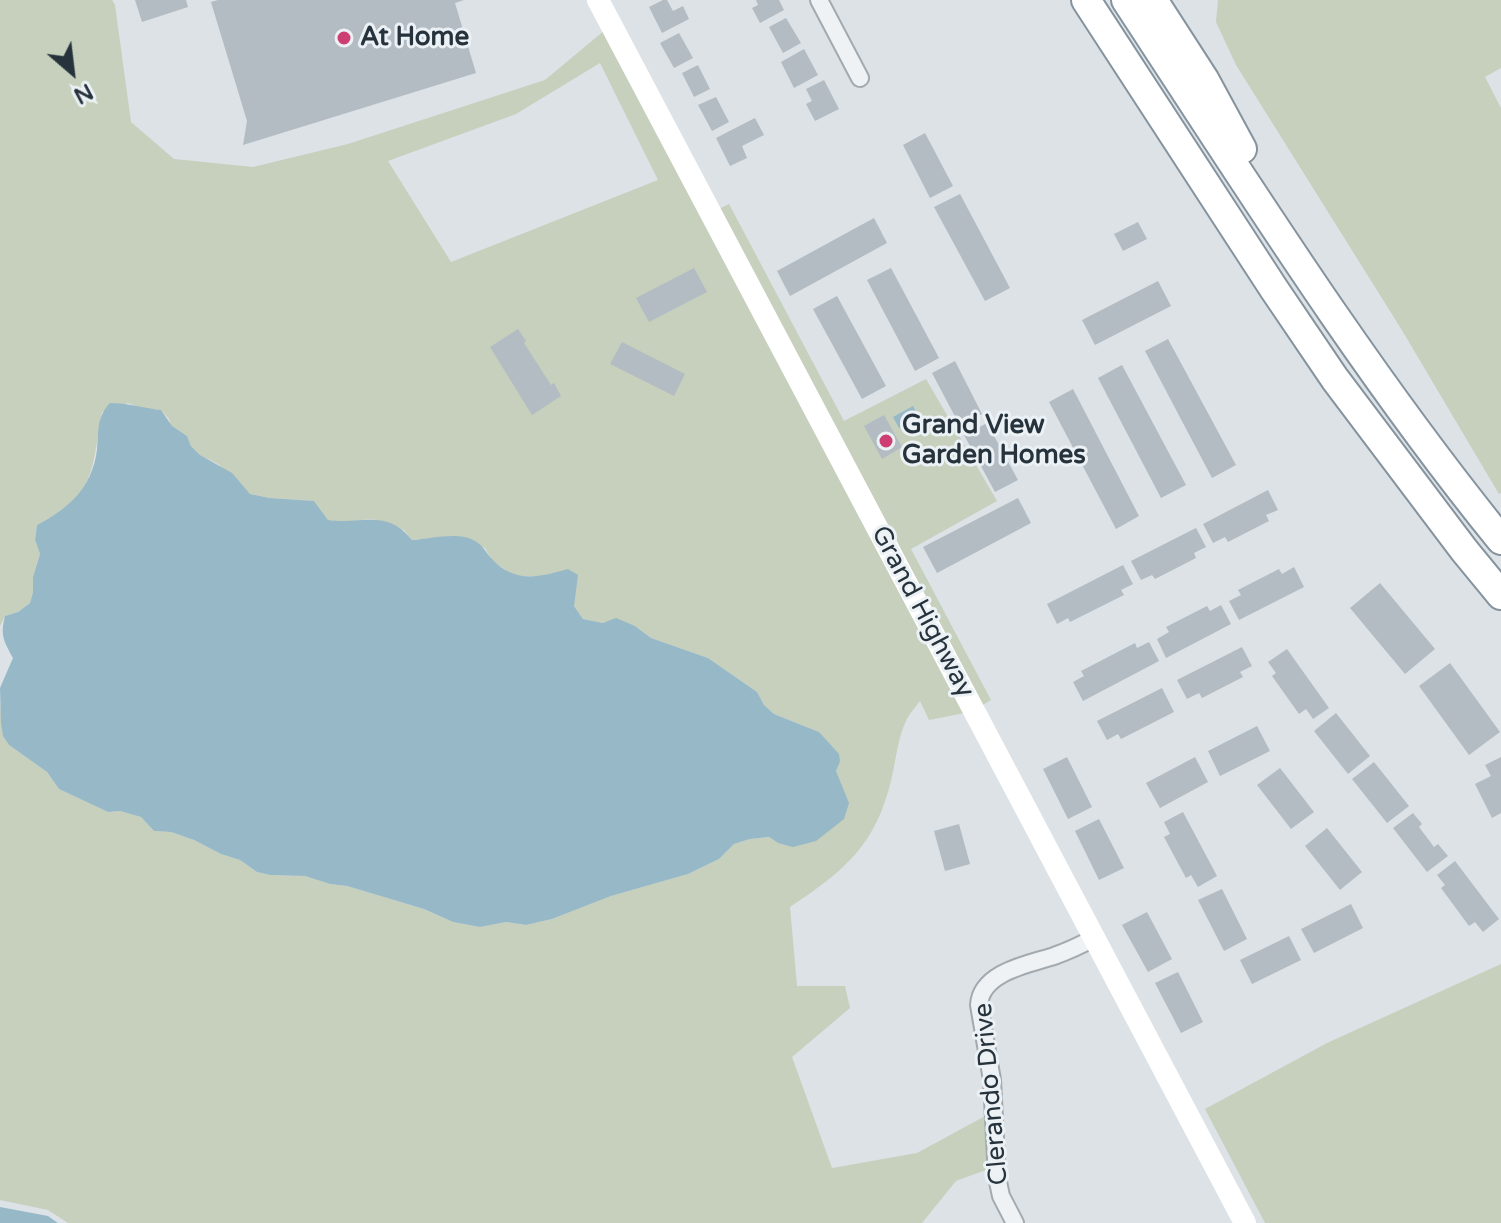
<!DOCTYPE html>
<html>
<head>
<meta charset="utf-8">
<style>
  body { margin:0 }
  #map { position:relative; width:1501px; height:1223px; overflow:hidden; background:#dce2e6; font-family:"Varela Round",sans-serif }
  canvas { display:block }
  .north { position:absolute; left:32px; top:32px; width:80px; height:80px; -webkit-text-stroke:6px #ebf1f4; paint-order:stroke; rotate:152deg; font-size:22px; font-weight:700; line-height:32px; text-align:center; color:#26333c }
  .north::after { content:''; display:block; margin:auto; width:28px; height:36px; background:#26333c; clip-path:polygon(50% 0,100% 100%,50% 72%,0 100%) }
</style>
</head>
<body>
<div id="map">
<canvas width="1501" height="1223"></canvas>
<div class="north">N</div>
</div>
<script>
const context = document.querySelector('canvas').getContext('2d');
context.lineJoin = 'round';
function paint(path, color) { context.fillStyle = color; context.fill(path, 'evenodd'); }
function stroke(path, color, width, dash) { context.strokeStyle = color; context.lineWidth = width; context.lineCap = dash ? 'butt' : 'round'; context.setLineDash(dash || []); context.stroke(path); }
function write(font, color, halo, rows, align = 'center') {
  context.font = font + ' "Varela Round",sans-serif'; context.lineWidth = 6; context.setLineDash([]); context.textBaseline = 'middle'; context.strokeStyle = halo; context.fillStyle = color; for (const [text, x, y, turn = 0] of rows) {
    context.save(); context.translate(x, y); context.rotate((+turn || 0) * Math.PI / 180); context.textAlign = isNaN(turn) ? turn : align; if (halo) context.strokeText(text, 0, 0); context.fillText(text, 0, 0); context.restore();
  }
}
paint(new Path2D(`
  M0,0H112L115,5L131,122L174,159L253,167L348,144L545,80L605,30L965,713L929,720L920,701C915,708 909,714 906,721C897,740 896,761 891,781C875,846 844,871 790,907L797,986H845L850,1008L792,1057L832,1168L917,1153L987,1115L1002,1164L956,1181L922,1223H68L48,1210L0,1200V702L3,735L9,745L47,772L59,789L108,812L120,811L141,817L154,831L171,832L194,840L221,854L240,860L257,872L270,875L305,876L330,884L347,886L424,909L453,922L480,927L506,922L526,925L552,919L611,896L688,874L719,859L734,844L750,839L769,837L778,843L841,785L836,771L840,762L819,732L774,714L764,705L757,692L708,658L651,638L635,626L603,623L583,619L574,606L568,570L541,576L515,577L492,560L485,548L455,536L412,540L404,530L373,519L341,522L328,520L314,501L270,498L250,494L218,464L200,455L191,446L187,436L171,426L169,419L161,410L141,408L128,403L102,412C91,472 97,493 37,525L35,540L40,554L33,577V592L30,603L18,612L5,616L0,626ZM600,63L658,180L451,262L388,161L516,114Z
  M1218,0H1501V68L1485,77L1501,108V493L1499,494L1400,327L1236,65L1216,22Z
  M729,204L844,421L926,379L997,501L911,549L991,700L978,708L717,210Z
  M1501,964V1223H1265L1205,1109L1327,1043Z`), '#c6d0bd');
paint(new Path2D(`
  M110,403C128,403 143,408 161,410L172,426L187,436L191,446L200,455L232,473L250,494L270,498L314,501L328,520C362,525 386,508 412,540C431,539 458,531 475,541C483,545 486,553 492,559C515,584 539,577 568,569L578,575L574,606L583,619L603,623L616,618L635,626L651,638L708,658L757,692L764,705L774,714L819,732L839,754L840,762L836,771L849,803L844,819L816,841L793,847L778,843L769,837L750,839L734,844L719,859L688,874L611,896L552,919L526,925L506,922L480,927L453,922L424,909L347,886L330,884L305,876L270,875L257,872L240,860L221,854L194,840L171,832L154,831L141,817L120,811L108,812L59,789L47,772L9,745L3,736L1,723L0,688L13,658C4,641 0,636 5,616L18,612L30,603L33,592V577L40,554L35,540L37,525C69,508 92,488 97,450C99,431 96,418 110,403Z
  M913,406L925,428L915,434L909,423L899,428L893,417Z
  M0,1207L48,1216L58,1223H0Z`), '#96b8c7');
paint(new Path2D(`
  M135,0H186L188,7L142,22Z
  M218,0H464L455,3L476,73L243,145L247,121L211,2Z
  M663,0H667L673,11L683,6L689,19L662,33L649,7Z
  M756,0H779L784,10L760,23L752,8L758,5Z
  M786,18L801,43L783,53L769,27Z
  M679,33L693,58L674,68L660,43Z
  M804,49L818,75L794,88L781,62Z
  M698,65L710,89L694,97L682,73Z
  M824,80L839,109L815,121L806,104L812,101L806,89Z
  M716,97L729,122L712,131L698,105Z
  M755,118L764,135L742,146L747,158L730,166L716,138Z
  M925,133L953,186L930,198L903,145Z
  M960,194L1010,288L985,301L934,207Z
  M874,218L887,243L790,296L777,271Z
  M1138,222L1147,239L1123,251L1114,234Z
  M694,268L707,292L649,322L636,298Z
  M891,268L939,358L915,371L867,280Z
  M1158,281L1171,306L1095,345L1082,320Z
  M837,296L886,386L862,399L813,309Z
  M518,329L526,341L524,343L551,385L554,383L561,396L532,415L490,347Z
  M1168,339L1236,465L1212,478L1145,351Z
  M622,342L685,374L674,396L610,364Z
  M955,361L982,414L960,426L932,373Z
  M1122,365L1186,485L1161,498L1098,378Z
  M1073,389L1139,516L1116,529L1049,402Z
  M884,415L902,447L882,459L864,426Z
  M987,423L1018,480L995,492L964,435Z
  M1268,490L1278,510L1266,515L1269,521L1228,542L1225,537L1213,543L1203,524Z
  M1018,498L1031,523L937,573L923,547Z
  M1196,528L1206,547L1194,553L1196,558L1155,579L1152,575L1141,580L1131,561Z
  M1123,565L1133,584L1121,590L1124,595L1070,622L1068,618L1057,624L1047,604Z
  M1294,567L1304,587L1239,620L1229,601L1241,595L1238,590L1279,569L1282,574Z
  M1380,583L1435,649L1405,674L1350,608Z
  M1221,605L1231,624L1166,658L1157,639L1169,632L1166,627L1207,606L1210,611Z
  M1149,642L1159,661L1083,701L1073,682L1084,676L1081,671L1135,643L1137,648Z
  M1242,647L1252,666L1240,672L1243,677L1202,698L1199,693L1187,699L1177,680Z
  M1287,649L1329,708L1313,719L1306,709L1299,714L1272,676L1276,673L1268,662Z
  M1450,663L1500,732L1469,755L1419,686Z
  M1162,688L1174,712L1121,739L1118,734L1107,740L1097,721Z
  M1336,713L1370,756L1348,774L1314,731Z
  M1257,726L1270,751L1220,776L1208,751Z
  M1067,757L1092,807L1068,819L1043,769Z
  M1195,757L1208,782L1160,808L1146,783Z
  M1501,757V813L1492,818L1475,784L1491,776L1485,765Z
  M1374,762L1409,806L1387,823L1352,779Z
  M1280,768L1314,812L1291,829L1257,785Z
  M1183,812L1217,876L1198,887L1191,875L1186,878L1164,837L1170,834L1164,822Z
  M1413,813L1422,824L1419,827L1434,847L1438,844L1448,856L1427,872L1393,828Z
  M1099,819L1124,868L1099,880L1075,831Z
  M959,824L970,864L945,871L934,831Z
  M1327,828L1362,872L1340,890L1305,846Z
  M1455,861L1499,919L1483,932L1475,922L1469,926L1441,888L1445,885L1437,875Z
  M1222,889L1247,939L1224,951L1198,900Z
  M1351,904L1363,928L1314,953L1301,929Z
  M1147,912L1172,959L1148,972L1122,925Z
  M1289,936L1301,960L1252,984L1240,960Z
  M1178,972L1203,1022L1181,1033L1155,983Z`), '#b3bcc3');
const street = new Path2D(`
  M819,0L860,78
  M1015,1223L1001,1196L997,1177L992,1080L979,1005C981,972 1029,964 1054,956C1068,951 1081,945 1094,938`);
const highway = new Path2D(`
  M1086,0L1274,289L1335,379L1464,550L1501,595
  M1126,0C1246,183 1363,370 1501,540
  M1153,0L1204,79L1242,149`);
stroke(street, '#a2aab0', 20);
stroke(highway, '#84939d', 32);
stroke(street, '#eff2f5', 16);
stroke(new Path2D(`
  M598,0L1245,1223`), '#fff', 22);
stroke(highway, '#fff', 28);
for (const [x, y, r, color] of [
  [344,38,8,"#cd3f73"],
  [886,441,8,"#cd3f73"]
]) { const dot = new Path2D(); dot.arc(x, y, r, 0, 2 * Math.PI); context.fillStyle = color; context.fill(dot); stroke(dot, '#ebf1f4', 3); }
write('bold 26px', '#26333c', '#ebf1f4', [
  ["At Home",360,38],
  ["Grand View",902,426],
  ["Garden Homes",902,456]
], 'left');
write('26px', '#26333c', '#ebf1f4', [
  ["Grand Highway",922,612,62],
  ["Clerando Drive",992,1094,-95]
]);
</script>
</body>
</html>
